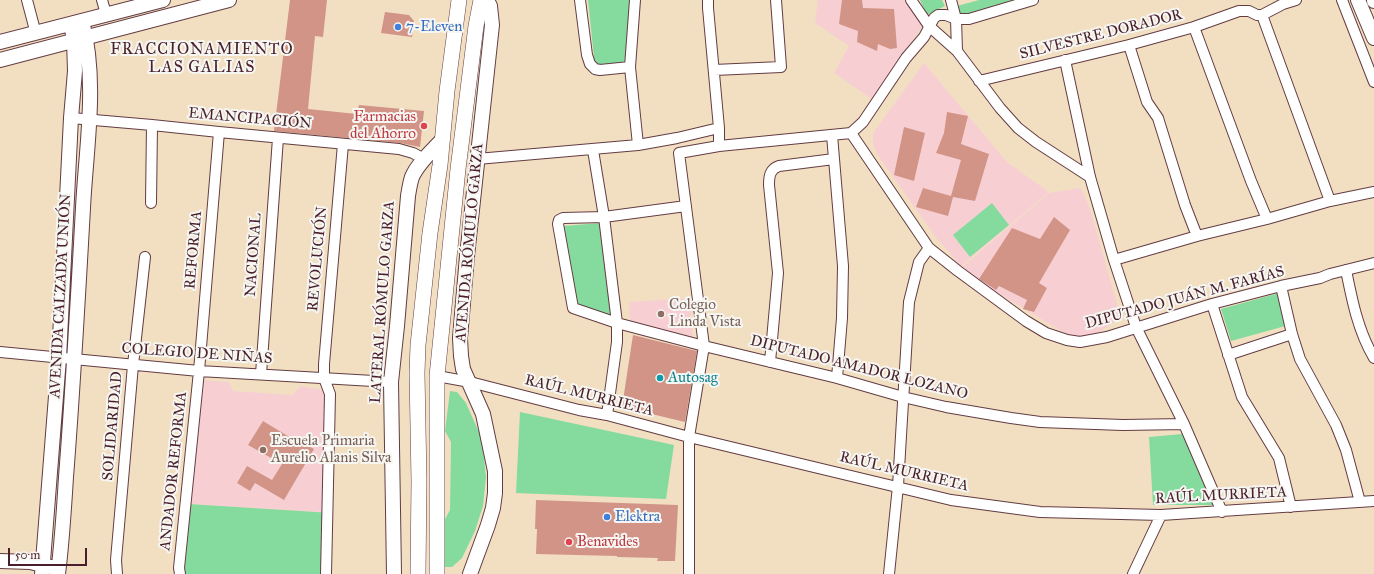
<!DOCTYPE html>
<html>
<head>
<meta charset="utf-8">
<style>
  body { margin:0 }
  #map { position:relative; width:1374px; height:574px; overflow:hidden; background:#f2dfc2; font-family:"IM FELL Great Primer",serif }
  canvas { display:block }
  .scale { position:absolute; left:8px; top:548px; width:79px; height:18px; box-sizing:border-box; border:2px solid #4a1f2b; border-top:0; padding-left:5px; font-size:12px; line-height:14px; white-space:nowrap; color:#4a1f2b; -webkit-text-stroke:3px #f6f6f2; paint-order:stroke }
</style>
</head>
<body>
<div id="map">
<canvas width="1374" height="574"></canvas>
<div class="scale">50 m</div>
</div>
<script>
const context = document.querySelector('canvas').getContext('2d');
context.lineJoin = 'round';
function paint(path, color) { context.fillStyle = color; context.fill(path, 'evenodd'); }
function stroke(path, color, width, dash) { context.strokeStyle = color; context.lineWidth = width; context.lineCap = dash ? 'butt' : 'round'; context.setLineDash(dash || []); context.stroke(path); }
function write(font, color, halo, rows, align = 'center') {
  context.font = font + ' "IM FELL Great Primer",serif'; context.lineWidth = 4; context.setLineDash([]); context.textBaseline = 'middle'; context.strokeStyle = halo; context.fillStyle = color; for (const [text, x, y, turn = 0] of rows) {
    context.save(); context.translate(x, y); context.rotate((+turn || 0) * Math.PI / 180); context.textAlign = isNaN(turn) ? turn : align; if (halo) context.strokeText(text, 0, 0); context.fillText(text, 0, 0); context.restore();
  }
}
paint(new Path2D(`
  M818,0H905L923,25L872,99L834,73L849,46L815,23Z
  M924,63L1007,162L1049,192L961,266L937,239L877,154L873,143V133Z
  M1081,188L1090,209L1121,318L1093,336L1081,338L1071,336L1061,331L993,290L961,268L1049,193Z
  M690,298L693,338L630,325L629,302Z
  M201,380L229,382L233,391L292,395L301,386L323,390L333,397L332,513L189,504Z`), '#f7cfd3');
paint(new Path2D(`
  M588,0H634L626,62L595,67Z
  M920,0H942L945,6L927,15Z
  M979,0H1018V1L959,16L957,6Z
  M992,203L1009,225L970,257L953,235Z
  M601,223L615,317L575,309L563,226Z
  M1279,293L1289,325L1231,341L1221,309Z
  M450,391L457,392L466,403L482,439L486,477L483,506L475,531L462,558L452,567H444V521L450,510L451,442L445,431Z
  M520,412L674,445L666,499L516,493Z
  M1182,434L1205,476L1215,505H1153L1149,437Z
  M189,504L332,513L330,574H184Z`), '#85db9e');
paint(new Path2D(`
  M290,0H327L323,37L315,36L308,109L357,114L359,105L424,111L420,147L400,143L274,131Z
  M842,0H862L863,8L894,9L897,48L890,49L878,44L877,51L857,42L858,31L839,24Z
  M385,12L409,15L414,21L412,37L381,33Z
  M947,112L968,116L961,144L989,154L975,201L953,197L948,216L916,207L923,188L951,196L961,160L936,153L944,133Z
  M904,127L925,133L914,181L894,175Z
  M1054,217L1070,230L1039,283L1047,288L1034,312L1023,309L1027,300L999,286L996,290L979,279L1012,228L1040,239Z
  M633,335L697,351L685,422L622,407Z
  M263,421L296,441V439L314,449L284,500L255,483L250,491L237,483L247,466L272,480L282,464L248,445Z
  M536,500L678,505L675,561H657L658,558L617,557V556L536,554L537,529H535Z`), '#d19487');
const street = new Path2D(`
  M27,0L36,34
  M102,0L106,14
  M580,0L587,55L590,64L595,69L600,70L630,67
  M635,0L630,67L638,145
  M708,0V8L719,128V146
  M911,0L929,26L957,51L1000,108L1018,128L1036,142L1090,177
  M951,0L956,19L957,51
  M1342,0L1374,82
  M1262,15L1330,201
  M1194,27L1251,181L1267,219
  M1129,45L1147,102L1158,118L1185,205L1197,236
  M1065,60L1090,177L1114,260L1136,327L1184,424L1222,512
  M714,70L781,67L776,0
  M979,81L1129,45L1194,27L1239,11H1249L1257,15H1262L1283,4L1296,0
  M71,118L152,125L219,132L399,149L413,153L424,159
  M851,133L929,248L958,271L1026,321L1046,333L1067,340L1080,342L1107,337L1212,304L1281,286L1320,278L1330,274L1374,263
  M832,135L843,266L842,318L837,378
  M593,150L604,217L617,323V342L607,415
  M477,159L638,145L677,138L719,128
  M151,203L152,125
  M686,206L604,217L563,218L559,220L558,224L573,308L617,323L704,346L837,378L903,397L946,407L1011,418L1040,422L1123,425L1184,424
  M1114,260L1197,236L1267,219L1330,201L1374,192
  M1346,270C1352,300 1358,331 1374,358
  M1281,286L1292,334L1300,359L1336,425L1346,450L1360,502
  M1212,304L1242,397L1279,458L1291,507
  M0,352L199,371L391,382
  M1228,355L1292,334
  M770,362L778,273L769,185C769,176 770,169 779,166L834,159
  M261,374L278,138
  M437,376L470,382L579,410L607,415L689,437L951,500L1040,512L1161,515L1374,501
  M117,574L116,560L133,365L145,257
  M180,574L179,568L199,371L219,132
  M326,574L330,394L324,378V364L343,144
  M689,574V437L704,346L679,153L719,146L851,133L863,122L906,58L924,37L934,18L938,15H946L956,19H969L1033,0
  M889,574L898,486L909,302L919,262L929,248
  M1133,574L1161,515`);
const secondary = new Path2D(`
  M1358,0L1374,38
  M1374,0V1
  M0,42L163,0
  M0,60L229,0
  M0,561L30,562L51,567
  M42,574L59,358L71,118L75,71L74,40L71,24
  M58,574C62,542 64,510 66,477C73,388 78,298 83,208C86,147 98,82 82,21
  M394,574L391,382L397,326L408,196C409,190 410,183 412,177C418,163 432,151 442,140
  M470,574L488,525L493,508L495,493V471L483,414L463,369L461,356L460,338L467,256L492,25L490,6L487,0`);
const primary = new Path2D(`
  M418,574L419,481L417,373L418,345L430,233L440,165L447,91L459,0
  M437,574V376L458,169L476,26L481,0`);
stroke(street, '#633c42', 12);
stroke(secondary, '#633c42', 16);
stroke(primary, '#633c42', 16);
stroke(street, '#fff', 10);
stroke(secondary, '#fff', 14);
stroke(primary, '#fff', 15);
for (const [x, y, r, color] of [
  [398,27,4,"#3f7fe0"],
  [424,126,4,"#e0444e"],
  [661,314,4,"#8d6e63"],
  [660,378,4,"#0f9aa8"],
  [263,450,4,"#8d6e63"],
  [607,517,4,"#3f7fe0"],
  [569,542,4,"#e0444e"]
]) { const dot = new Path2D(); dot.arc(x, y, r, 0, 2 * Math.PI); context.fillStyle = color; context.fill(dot); stroke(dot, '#f6f6f2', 1.5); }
write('15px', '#366cbe', '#f6f6f2', [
  ["7-Eleven",406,27],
  ["Elektra",615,517]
], 'left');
write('15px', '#4a1f2b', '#f6f6f2', [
  ["SILVESTRE DORADOR",1101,35,-14],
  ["EMANCIPACIÓN",250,119,5],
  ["AVENIDA RÓMULO GARZA",470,243,-85],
  ["REFORMA",194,250,-85],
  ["NACIONAL",254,255,-86],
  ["REVOLUCIÓN",318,259,-85],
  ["AVENIDA CALZADA UNIÓN",61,296,-87],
  ["DIPUTADO JUÁN M. FARÍAS",1185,298,-15],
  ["LATERAL RÓMULO GARZA",383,302,-86],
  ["COLEGIO DE NIÑAS",197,354,4],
  ["DIPUTADO AMADOR LOZANO",859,368,14],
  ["RAÚL MURRIETA",589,396,14],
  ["SOLIDARIDAD",113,426,-85],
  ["ANDADOR REFORMA",174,471,-84],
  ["RAÚL MURRIETA",904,472,13],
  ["RAÚL MURRIETA",1221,496,-3]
]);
write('15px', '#be3a42', '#f6f6f2', [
  ["Farmacias",416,117],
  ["del Ahorro",416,134],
  ["Benavides",577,542,"left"]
], 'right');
write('15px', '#785e54', '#f6f6f2', [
  ["Colegio",669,305],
  ["Linda Vista",669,322],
  ["Escuela Primaria",271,441],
  ["Aurelio Alanis Silva",271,458]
], 'left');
write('15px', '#0d838f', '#f6f6f2', [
  ["Autosag",668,378]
], 'left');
context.letterSpacing = '1px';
write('16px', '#4a1f2b', '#f6f6f2', [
  ["FRACCIONAMIENTO",202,50],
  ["LAS GALIAS",202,68]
]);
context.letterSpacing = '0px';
</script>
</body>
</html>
